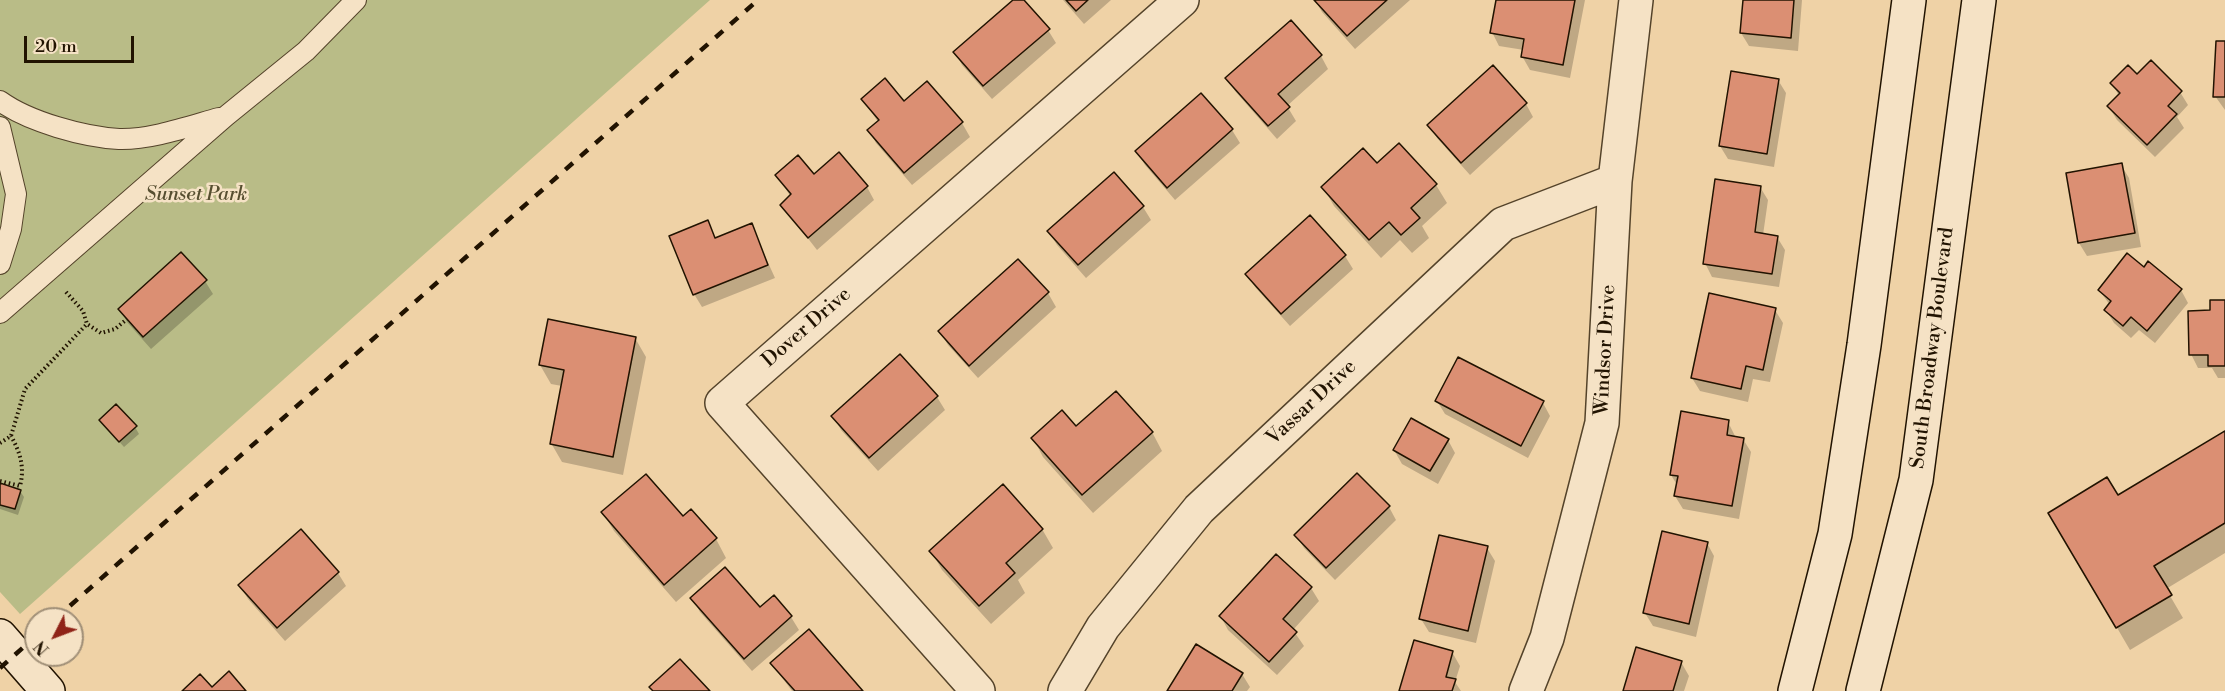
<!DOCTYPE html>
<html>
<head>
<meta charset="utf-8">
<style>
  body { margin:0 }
  #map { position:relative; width:2225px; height:691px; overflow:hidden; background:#efd2a6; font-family:"Libre Bodoni",serif }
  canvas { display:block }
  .north { position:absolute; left:24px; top:607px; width:60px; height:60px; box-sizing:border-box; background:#f5e2c5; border:2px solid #a08f77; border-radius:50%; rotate:228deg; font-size:16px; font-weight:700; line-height:24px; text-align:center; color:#211301 }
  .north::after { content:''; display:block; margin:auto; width:21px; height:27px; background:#8f2418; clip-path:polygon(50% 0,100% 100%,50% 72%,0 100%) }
  .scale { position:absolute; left:24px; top:36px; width:110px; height:27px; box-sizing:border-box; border:3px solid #211301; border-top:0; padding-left:8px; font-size:18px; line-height:21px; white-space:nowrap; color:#211301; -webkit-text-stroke:4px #f5e2c5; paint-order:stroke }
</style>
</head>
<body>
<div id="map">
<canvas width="2225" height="691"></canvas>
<div class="north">N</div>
<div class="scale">20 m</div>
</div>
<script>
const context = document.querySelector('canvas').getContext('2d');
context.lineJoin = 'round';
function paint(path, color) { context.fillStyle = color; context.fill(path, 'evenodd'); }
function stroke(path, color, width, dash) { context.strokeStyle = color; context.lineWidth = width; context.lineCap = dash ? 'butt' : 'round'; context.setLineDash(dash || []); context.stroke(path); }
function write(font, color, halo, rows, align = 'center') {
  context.font = font + ' "Libre Bodoni",serif'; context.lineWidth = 5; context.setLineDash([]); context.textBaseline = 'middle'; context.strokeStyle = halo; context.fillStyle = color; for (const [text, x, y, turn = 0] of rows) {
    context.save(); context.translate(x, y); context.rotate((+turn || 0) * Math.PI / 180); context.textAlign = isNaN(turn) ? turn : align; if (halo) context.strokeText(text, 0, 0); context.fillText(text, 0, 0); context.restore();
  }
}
paint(new Path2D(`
  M0,0H710L20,614L0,592Z`), '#b9bc87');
paint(new Path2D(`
  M1015,0H1022L1048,30L1056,43L992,99L962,65L955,52Z
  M1063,0H1111L1084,24Z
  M1315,0H1410L1355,49L1322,12Z
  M1498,0H1585L1570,78L1530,70L1522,56L1524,50L1499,46L1492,32Z
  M1744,0H1802L1798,51L1749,46L1741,33Z
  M2225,43V110L2215,96Z
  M1321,56L1328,69L1287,106L1296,121L1277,139L1235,91L1227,78Z
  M2137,76L2180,92L2188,105L2177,117L2184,128L2155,157L2117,120L2109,107L2119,96L2112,83Z
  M1778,80L1786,93L1774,167L1728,159L1720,146Z
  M927,83L962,123L970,137L912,185L876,143L869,130L878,122L863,99L904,103Z
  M1201,95L1232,130L1240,143L1175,200L1145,165L1137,152Z
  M1526,104L1533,117L1470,175L1437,138L1429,125Z
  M1377,165L1436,185L1447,203L1422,226L1429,238L1412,253L1400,240L1381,258L1334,206L1323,187Z
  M2121,165L2129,178L2141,247L2087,256L2079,243L2067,174Z
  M1114,174L1143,207L1151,220L1086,278L1057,245L1049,232Z
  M777,176H813L867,187L874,200L817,250L782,205L791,197Z
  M1760,187L1768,200L1763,235L1777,237L1785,250L1779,287L1712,277L1705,263Z
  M707,222L716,239L751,225L775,278L702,307L694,294Z
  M1345,256L1353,269L1290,326L1255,287L1247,274Z
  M1018,261L1048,293L1056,307L978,378L948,345L940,332Z
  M2144,269L2181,290L2188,303L2155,343L2139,330L2131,338L2114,323L2106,310L2110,305L2099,290Z
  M205,281L213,294L151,349L127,322L120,309Z
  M2225,301V378H2218L2212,368H2198L2191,354L2212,312Z
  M1775,310L1783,323L1770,382L1753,379L1748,402L1700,391L1692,378Z
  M635,338L646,357L623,475L562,462L551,443L562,386L551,384L540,365Z
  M900,356L937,397L945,410L878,471L841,430L833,416Z
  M1437,401L1543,403L1550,416L1528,458L1445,414Z
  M1728,422L1736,438L1743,439L1751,452L1739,519L1683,509L1675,496L1677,485L1671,475Z
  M105,426L135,427L139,434L124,447Z
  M1076,428L1152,432L1162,451L1093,513L1043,457L1033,438Z
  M2225,433V553L2166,589L2183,618L2130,650L2050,513L2117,497Z
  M1448,440L1455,453L1438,484L1402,464L1394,450Z
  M0,485L20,491L24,497L18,515L0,509Z
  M1389,507L1396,520L1335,580L1304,548L1296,535Z
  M691,511L716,539L726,558L676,602L614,531L603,513L683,518Z
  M1042,529L1053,548L1018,580L1025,593L991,624L942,570L931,551Z
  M301,531L338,573L346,586L285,641L248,599L240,586Z
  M1707,543L1714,556L1696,637L1653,626L1645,613Z
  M1487,548L1495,561L1476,643L1429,632L1421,619Z
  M1311,588L1319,601L1293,630L1304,646L1277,675L1228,630L1221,617Z
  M692,598L791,617L799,630L752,671L700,612Z
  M1452,652L1460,666L1455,682L1461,691H1401Z
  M1681,662L1689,676L1684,691H1624Z
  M772,664L861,691H792Z
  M1242,674L1250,687L1247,691H1169Z`), '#0003');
const building = new Path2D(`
  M1013,0H1024L1050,29L983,86L953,52Z
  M1066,0H1088L1076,11Z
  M1314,0H1387L1347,36Z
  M1496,0H1575L1563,65L1521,57L1524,39L1490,33Z
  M1743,0H1794L1791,38L1740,33Z
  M1291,20L1322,55L1278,94L1290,107L1268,126L1225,78Z
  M2216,41H2225V97H2213Z
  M2151,60L2182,91L2168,106L2177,114L2147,145L2107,106L2120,93L2110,83L2128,65L2137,74Z
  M1493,65L1527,103L1461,163L1427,125Z
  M1731,71L1779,79L1767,154L1719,146Z
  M885,78L904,101L927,81L963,122L904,173L867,130L879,120L861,99Z
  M1201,93L1233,129L1167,188L1135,151Z
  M1399,143L1437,184L1411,208L1420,218L1401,235L1389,222L1369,240L1321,187L1363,148L1377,163Z
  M839,152L868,186L808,238L780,205L791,194L775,175L798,155L814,174Z
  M2122,163L2135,233L2078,243L2066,173Z
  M1114,172L1144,206L1078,265L1047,231Z
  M1715,179L1761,186L1755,232L1778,236L1772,274L1703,264Z
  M1310,215L1346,255L1281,314L1245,274Z
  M708,220L715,238L752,223L768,265L693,295L669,236Z
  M181,252L207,280L143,337L118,309Z
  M2127,253L2144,267L2148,261L2182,289L2147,331L2131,317L2123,326L2104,310L2111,301L2098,290Z
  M1018,259L1049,292L969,366L938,331Z
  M1709,293L1776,308L1763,370L1746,366L1741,389L1691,378Z
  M2210,300H2225V366H2208V355H2189L2188,311L2210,310Z
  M548,319L636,337L613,457L550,444L564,370L539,365Z
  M900,354L938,396L869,458L831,416Z
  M1458,357L1544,401L1521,446L1435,401Z
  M1116,391L1153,432L1082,495L1031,438L1062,410L1076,426Z
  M116,404L137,426L119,442L99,420Z
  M1681,411L1729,420L1727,435L1744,438L1732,506L1674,496L1678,476L1670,475Z
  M1411,418L1449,439L1430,471L1393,450Z
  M2225,431V523L2154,566L2172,595L2116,628L2048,513L2107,477L2118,495Z
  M1357,473L1390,506L1326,568L1294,535Z
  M646,474L683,516L691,509L717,538L664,585L601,512Z
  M0,483L21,490L15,509L0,505Z
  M1003,484L1043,529L1006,563L1015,573L979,606L929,551Z
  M301,529L339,572L277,628L238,585Z
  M1662,531L1708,542L1689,624L1643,613Z
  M1439,535L1488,546L1468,631L1419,619Z
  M1276,554L1312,587L1283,619L1297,632L1269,662L1219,616Z
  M725,567L760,607L774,595L792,616L744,659L690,598Z
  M809,629L863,691H795L770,663Z
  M1414,640L1453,651L1446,677L1456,679L1452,691H1399Z
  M1196,644L1243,673L1232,691H1167Z
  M1636,647L1682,661L1673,691H1623Z
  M680,659L710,691H653L649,687Z
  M229,671L246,691H182L200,674L212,687Z`);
paint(building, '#db8f73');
stroke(building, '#211301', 1.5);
const lane = new Path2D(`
  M0,101C29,122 84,137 119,139C150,140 190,126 219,118
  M0,127L16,194L11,229L0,264
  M0,313L226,116L306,51L356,0`);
const street = new Path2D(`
  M978,691L722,403L1182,0
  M1065,691L1103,627L1199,509L1503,224L1615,181
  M1526,691L1547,638L1602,423L1615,181L1636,0`);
const secondary = new Path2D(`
  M0,636L48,691
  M1795,691L1835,534L1864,345L1909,0
  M1863,691L1916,480L1979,0`);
stroke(lane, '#54432a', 22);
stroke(street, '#54432a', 36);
stroke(secondary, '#211301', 36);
stroke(new Path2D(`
  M66,292L83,311L87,324L101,333L115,329L127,319
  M0,443L11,436L25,389L87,324
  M0,481L20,486C25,467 20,452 11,436`), '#211301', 4, [1.5, 3]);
stroke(lane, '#f5e2c5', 20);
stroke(street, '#f5e2c5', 33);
stroke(secondary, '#f5e2c5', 33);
stroke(new Path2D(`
  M55,619L758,0
  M0,668L36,636`), '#211301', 4.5, [10, 10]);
write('italic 20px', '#564e30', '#f5e2c5', [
  ["Sunset Park",196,195]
]);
write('20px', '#211301', '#f5e2c5', [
  ["Dover Drive",807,328,-41],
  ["South Broadway Boulevard",1933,348,-83],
  ["Windsor Drive",1606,350,-87],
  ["Vassar Drive",1312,403,-43]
]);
</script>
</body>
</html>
